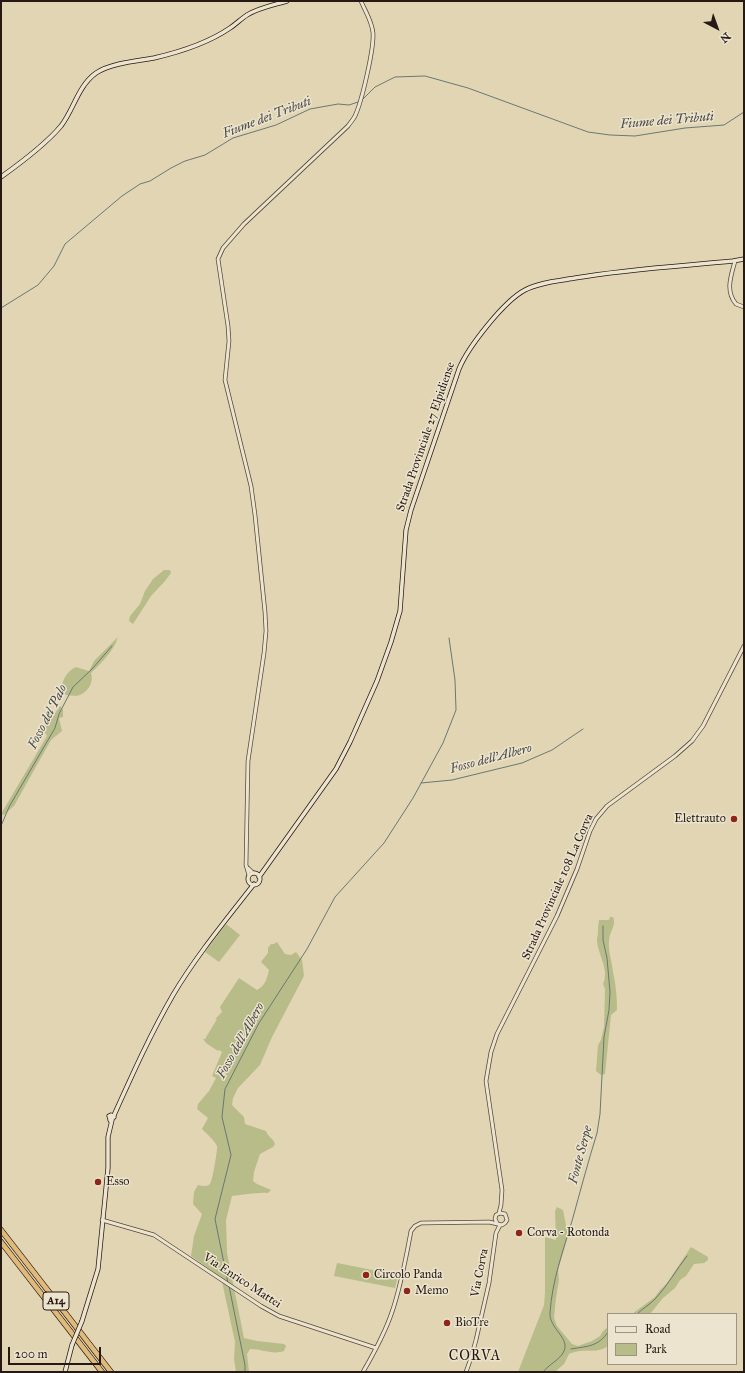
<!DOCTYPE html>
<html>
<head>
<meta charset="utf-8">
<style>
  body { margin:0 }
  #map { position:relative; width:745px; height:1373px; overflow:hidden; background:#e1d5b3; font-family:"IM FELL Great Primer",serif }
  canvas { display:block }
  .frame { position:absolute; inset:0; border:2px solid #261913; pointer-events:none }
  .legend { position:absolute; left:607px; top:1313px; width:130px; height:52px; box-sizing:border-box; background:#ece4ce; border:1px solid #9d9383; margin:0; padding:5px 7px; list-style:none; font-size:12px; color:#261913 }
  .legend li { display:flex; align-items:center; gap:8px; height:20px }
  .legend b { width:20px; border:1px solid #9d9383 }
  .north { position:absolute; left:697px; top:8px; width:40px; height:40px; -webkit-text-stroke:3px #ece4ce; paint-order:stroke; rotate:139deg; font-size:11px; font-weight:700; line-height:16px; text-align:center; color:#261913 }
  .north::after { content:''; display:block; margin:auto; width:14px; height:18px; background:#261913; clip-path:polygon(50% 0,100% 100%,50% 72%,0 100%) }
  .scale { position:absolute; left:8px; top:1347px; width:93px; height:18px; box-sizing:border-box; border:2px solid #261913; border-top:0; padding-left:5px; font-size:12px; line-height:14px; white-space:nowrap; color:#261913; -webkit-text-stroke:3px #ece4ce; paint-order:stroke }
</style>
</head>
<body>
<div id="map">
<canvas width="745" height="1373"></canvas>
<div class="frame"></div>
<ul class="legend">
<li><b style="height:5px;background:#ece4ce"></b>Road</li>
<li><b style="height:11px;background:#b8bc89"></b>Park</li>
</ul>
<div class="north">N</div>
<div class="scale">200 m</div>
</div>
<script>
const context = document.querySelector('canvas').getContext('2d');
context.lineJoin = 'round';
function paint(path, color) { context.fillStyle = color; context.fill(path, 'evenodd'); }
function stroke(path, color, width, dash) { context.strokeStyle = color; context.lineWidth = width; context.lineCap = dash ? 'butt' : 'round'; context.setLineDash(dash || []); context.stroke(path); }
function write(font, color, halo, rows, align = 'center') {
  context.font = font + ' "IM FELL Great Primer",serif'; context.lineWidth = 3; context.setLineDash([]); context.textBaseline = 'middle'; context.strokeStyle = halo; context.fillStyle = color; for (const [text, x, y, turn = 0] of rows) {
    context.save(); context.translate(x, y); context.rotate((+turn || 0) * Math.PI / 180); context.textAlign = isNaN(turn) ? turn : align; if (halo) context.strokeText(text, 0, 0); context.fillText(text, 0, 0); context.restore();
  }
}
paint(new Path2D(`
  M164,570H170L171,573L165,581L151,596L133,624L129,621L130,616L140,604L145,591L153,579Z
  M118,637C114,651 101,663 91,673C94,681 89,691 80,695C73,697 66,695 60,693C63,681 64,673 76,667L89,671L94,661Z
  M60,706L63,710V717L59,718L62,731L51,740L14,806L4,815L1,814L47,736C43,730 43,725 46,719H51Z
  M610,917H613C617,925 609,932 609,941C608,951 612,962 613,972C616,985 617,997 617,1010L611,1015L605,1074L601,1075L596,1071L598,1045L601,1040L604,1027L605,989L603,984C610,969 597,954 597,939C597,937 598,935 598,933C598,928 598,925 599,920H609Z
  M226,924L240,935L219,962L205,952Z
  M277,942L285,954L291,955L296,952L302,960L304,976L272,1037L260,1065L238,1088L233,1098L232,1105L244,1117L245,1124L266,1131C268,1137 273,1138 275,1144L273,1147L260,1154L254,1172L253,1181L257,1184L271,1190L268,1193C256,1192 244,1195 232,1196L226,1220L227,1253L244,1338L257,1341L284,1344L286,1346L284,1351C272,1355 262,1349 250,1349L247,1354L249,1372H236L234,1359L235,1342L221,1277L191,1256L194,1236L202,1214L193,1204L194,1192L198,1185C202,1186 207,1187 210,1184C212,1182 218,1149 217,1146C214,1140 207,1134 202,1129L208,1118L197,1109L198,1104L209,1091L216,1078L212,1076L222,1052L219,1050L218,1051L206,1043L203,1039H205L217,1019H215L222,1012L220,1007L239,978L257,990C265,986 267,979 269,970L261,962L268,953V948L271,944H274Z
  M557,1207L563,1210L568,1236L558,1270L559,1280L556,1298L554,1318L557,1326L572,1344L578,1346L592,1341L600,1336L603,1331L608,1327V1346C595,1355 584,1347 569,1354L564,1364L555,1372H518L544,1305L545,1293V1237L556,1240L555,1211Z
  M691,1247L708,1257V1260L704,1263L694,1264L686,1276L680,1280L675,1288L663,1298L650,1314H632L655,1297L660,1290L667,1283Z
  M337,1263L398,1275L395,1288L334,1276Z`), '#b8bc89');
stroke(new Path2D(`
  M50,1H80
  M362,100L375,87L395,77L425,76L468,88L588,132L610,135L635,136L685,128L724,125L744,112
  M1,308L38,285L54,266L65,244L122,196L140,184L150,181L171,168L185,161L205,155L233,138L276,125L310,109L338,104L349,105L358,102
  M421,783L452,780L522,763L552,750L583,729
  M1,826L9,807L55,728L59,714L73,687L92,669L112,646
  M228,1283L215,1219L231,1155L222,1117L225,1089L259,1023L307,949L335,897L384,843L413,798L443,743L456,710L455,680L449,638
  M229,1286L245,1365V1372
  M637,1314C643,1308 651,1304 656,1298C668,1285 676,1270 687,1256
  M571,1349C588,1346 598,1347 608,1332
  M543,1372C549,1364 560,1360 564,1351C570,1338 549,1328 550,1313C552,1281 563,1251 572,1221C580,1192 588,1162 597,1133L600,1114L604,1037L609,1010L610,992L607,958L603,940V926`), '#6a7775', 1);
const tertiary = new Path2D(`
  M735,261C731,276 725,291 736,304L744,307
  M248,868L253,873
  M249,875L246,865L248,761L264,653L266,631L265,612L255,515L251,486L225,380L229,341L228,326L218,259L223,248L244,224L348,126C350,123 353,120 355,116C362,101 374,49 373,33C372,21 365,11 361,1
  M499,1213L501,1205L502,1190L486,1081L491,1052L497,1034L557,916L577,869L590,831L596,819L607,806L675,756L692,741L703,726L744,646
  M102,1220L154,1235L261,1306L279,1316L376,1348
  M363,1372C374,1353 385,1333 392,1312C401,1286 406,1258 411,1231L415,1226L421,1223L489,1222L502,1225L505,1223L507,1220L505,1214L500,1213L496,1215L495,1219L497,1223
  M466,1372L471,1358L476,1340L489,1283L496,1233L500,1225`);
const secondary = new Path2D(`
  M1,177C22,162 45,145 61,126C74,109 78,86 96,73C111,63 137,61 154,58C180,52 208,43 230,28C236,24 241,19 247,15C258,8 274,5 287,1
  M248 879a6 6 0 1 1 12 0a6 6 0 1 1-12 0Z
  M259,877L336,769L350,742L377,681L391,642L400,611L406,530L411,510L459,369C468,347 504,301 525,290C540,282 559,281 575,278C627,269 681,266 733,261L744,259
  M110,1120L113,1118L115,1113C133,1073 151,1033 173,995C196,956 226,920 254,884
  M111,1122L109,1116L111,1115L114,1117
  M82,1321L98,1269L108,1168V1137L112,1120
  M65,1372L72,1345`);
const motorway = new Path2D(`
  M1,1230L111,1372
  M1,1242L102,1372`);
stroke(tertiary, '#55483b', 4.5);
stroke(secondary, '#261913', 5);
stroke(motorway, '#261913', 6);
stroke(tertiary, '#ece4ce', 3);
stroke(secondary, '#ece4ce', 3.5);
stroke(motorway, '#e0ba7a', 4.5);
const secondaryBridge = new Path2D(`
  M72,1345L82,1321`);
stroke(secondaryBridge, '#261913', 5, []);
stroke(secondaryBridge, '#ece4ce', 3.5);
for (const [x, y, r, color] of [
  [734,819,4,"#8f2418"],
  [98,1182,4,"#8f2418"],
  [519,1233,4,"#8f2418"],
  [366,1275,4,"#8f2418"],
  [407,1291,4,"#8f2418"],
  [447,1323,4,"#8f2418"]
]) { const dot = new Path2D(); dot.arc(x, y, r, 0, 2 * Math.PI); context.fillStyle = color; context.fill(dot); stroke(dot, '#ece4ce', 1.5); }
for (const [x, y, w] of [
  [56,1301,26]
]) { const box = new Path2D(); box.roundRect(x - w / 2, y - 9, w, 18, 3); context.fillStyle = '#ece4ce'; context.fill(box); stroke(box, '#261913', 1); }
write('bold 11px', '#261913', null, [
  ["A14",56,1301]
]);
write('12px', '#261913', '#ece4ce', [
  ["Strada Provinciale 27 Elpidiense",426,437,-71],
  ["Strada Provinciale 108 La Corva",558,887,-66],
  ["Via Corva",480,1273,-79],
  ["Via Enrico Mattei",242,1281,33]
]);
write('12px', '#261913', '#ece4ce', [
  ["Elettrauto",726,819,"right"],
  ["Esso",106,1182],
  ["Corva - Rotonda",527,1233],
  ["Circolo Panda",374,1275],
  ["Memo",415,1291],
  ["BioTre",455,1323]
], 'left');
write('italic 13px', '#484844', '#ece4ce', [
  ["Fiume dei Tributi",267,118,-21],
  ["Fiume dei Tributi",667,121,-5],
  ["Fosso del Palo",48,717,-63],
  ["Fosso dell'Albero",491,759,-15],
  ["Fosso dell'Albero",241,1041,-61],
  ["Fonte Serpe",581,1155,-75]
]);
context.letterSpacing = '1px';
write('14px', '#261913', '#ece4ce', [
  ["CORVA",475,1357]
]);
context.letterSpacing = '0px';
</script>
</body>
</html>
